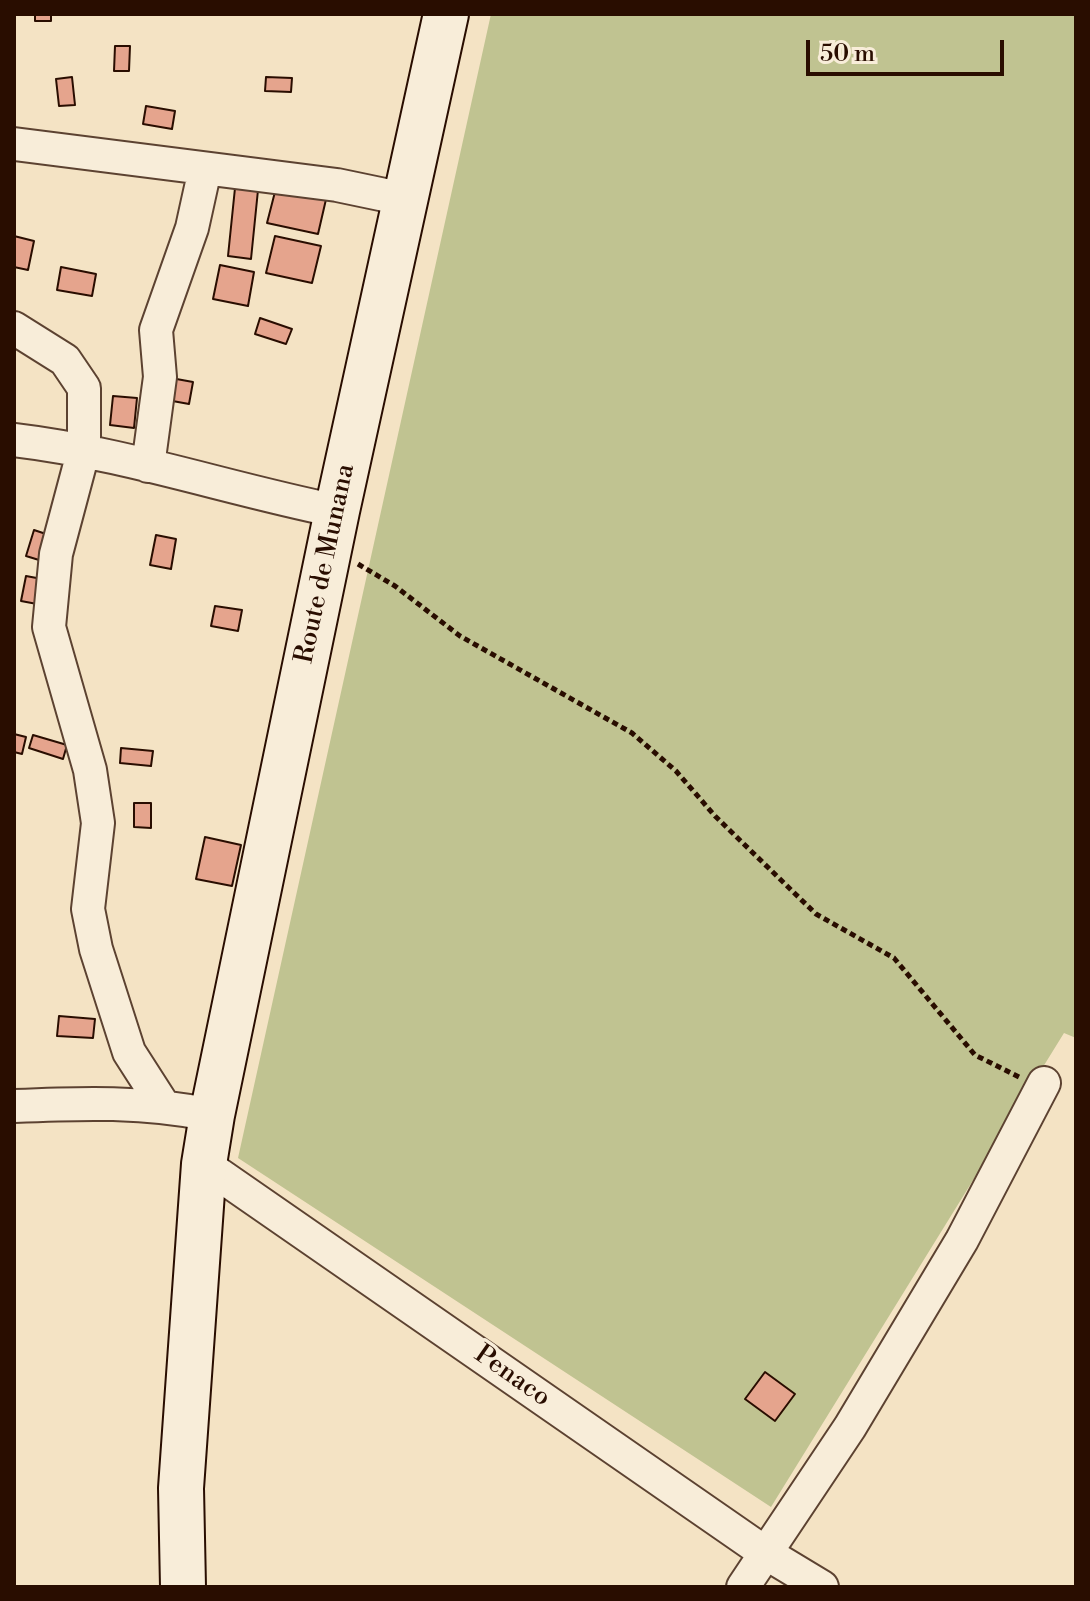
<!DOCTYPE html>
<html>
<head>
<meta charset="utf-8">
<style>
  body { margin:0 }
  #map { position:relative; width:1090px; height:1601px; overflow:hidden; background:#f4e3c4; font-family:"Libre Bodoni",serif }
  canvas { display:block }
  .frame { position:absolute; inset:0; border:16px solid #290d00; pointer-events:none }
  .scale { position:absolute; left:806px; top:40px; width:198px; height:36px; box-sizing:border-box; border:4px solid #290d00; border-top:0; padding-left:10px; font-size:24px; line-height:28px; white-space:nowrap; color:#290d00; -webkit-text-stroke:6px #f8edd9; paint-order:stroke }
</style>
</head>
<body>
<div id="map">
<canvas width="1090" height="1601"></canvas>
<div class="frame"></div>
<div class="scale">50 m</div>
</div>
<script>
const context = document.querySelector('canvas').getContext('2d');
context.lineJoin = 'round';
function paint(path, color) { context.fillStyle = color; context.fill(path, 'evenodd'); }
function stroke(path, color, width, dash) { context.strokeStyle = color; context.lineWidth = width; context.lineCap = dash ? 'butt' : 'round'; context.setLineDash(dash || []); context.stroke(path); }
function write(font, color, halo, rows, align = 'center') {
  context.font = font + ' "Libre Bodoni",serif'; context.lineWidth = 7; context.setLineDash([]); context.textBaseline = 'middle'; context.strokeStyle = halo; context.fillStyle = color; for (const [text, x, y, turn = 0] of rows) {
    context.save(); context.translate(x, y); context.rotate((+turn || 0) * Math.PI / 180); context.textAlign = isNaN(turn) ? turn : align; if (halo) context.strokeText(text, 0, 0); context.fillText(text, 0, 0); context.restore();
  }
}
paint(new Path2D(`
  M491,14H1076V1038L1064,1033L771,1507L238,1158Z`), '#c0c391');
const building = new Path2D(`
  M35,14H51V21H35Z
  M115,46H130L129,71H114Z
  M72,77L75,105L59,106L56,79Z
  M266,77L292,78L291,92L265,91Z
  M146,106L175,111L172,129L143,124Z
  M277,184L327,195L318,234L267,223Z
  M235,188L258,190L251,259L228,256Z
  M14,236L34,241L28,270L14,267Z
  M275,236L321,246L312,283L266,273Z
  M220,265L254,272L248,306L213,299Z
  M61,267L96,274L92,296L57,290Z
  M260,318L292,329L286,344L255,334Z
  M171,378L193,382L189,404L167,400Z
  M113,396L137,398L134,428L110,425Z
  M34,530L46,534L39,560L26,556Z
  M156,535L176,539L171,569L150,565Z
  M26,576L42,579L37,604L21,601Z
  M215,606L242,610L238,631L211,626Z
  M14,734L26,737L22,754L14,752Z
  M33,735L67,745L63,759L29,748Z
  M121,748L153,751L151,766L120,763Z
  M134,803H151V828L134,827Z
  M205,837L241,845L232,886L196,879Z
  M59,1016L95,1019L93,1038L57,1036Z
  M765,1372L795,1394L775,1421L745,1399Z`);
paint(building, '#e5a48d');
stroke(building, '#290d00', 2);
const street = new Path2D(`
  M14,144L337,185L404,199
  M14,328L65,360L84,388V449L56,554L49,627L90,770L98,823L88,909L96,949L129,1052L163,1105
  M14,440C124,453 228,489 337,511
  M148,466L160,377L156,330L192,228L205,169
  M14,1106C82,1103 145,1101 212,1115
  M204,1164L764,1552L822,1587
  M743,1587L850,1427L962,1240L1044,1083`);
const secondary = new Path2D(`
  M183,1587L181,1488L204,1164L212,1115L337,511L446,14`);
stroke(street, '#5c4231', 36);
stroke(secondary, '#290d00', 48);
stroke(new Path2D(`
  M358,564L395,586L460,636L632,733L676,771L715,816L816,914L894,958L975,1055L1019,1077`), '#290d00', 5, [6, 4]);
stroke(street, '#f8edd9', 32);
stroke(secondary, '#f8edd9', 44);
write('26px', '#290d00', '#f8edd9', [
  ["Route de Munana",326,564,-78],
  ["Penaco",512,1377,35]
]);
</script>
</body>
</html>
